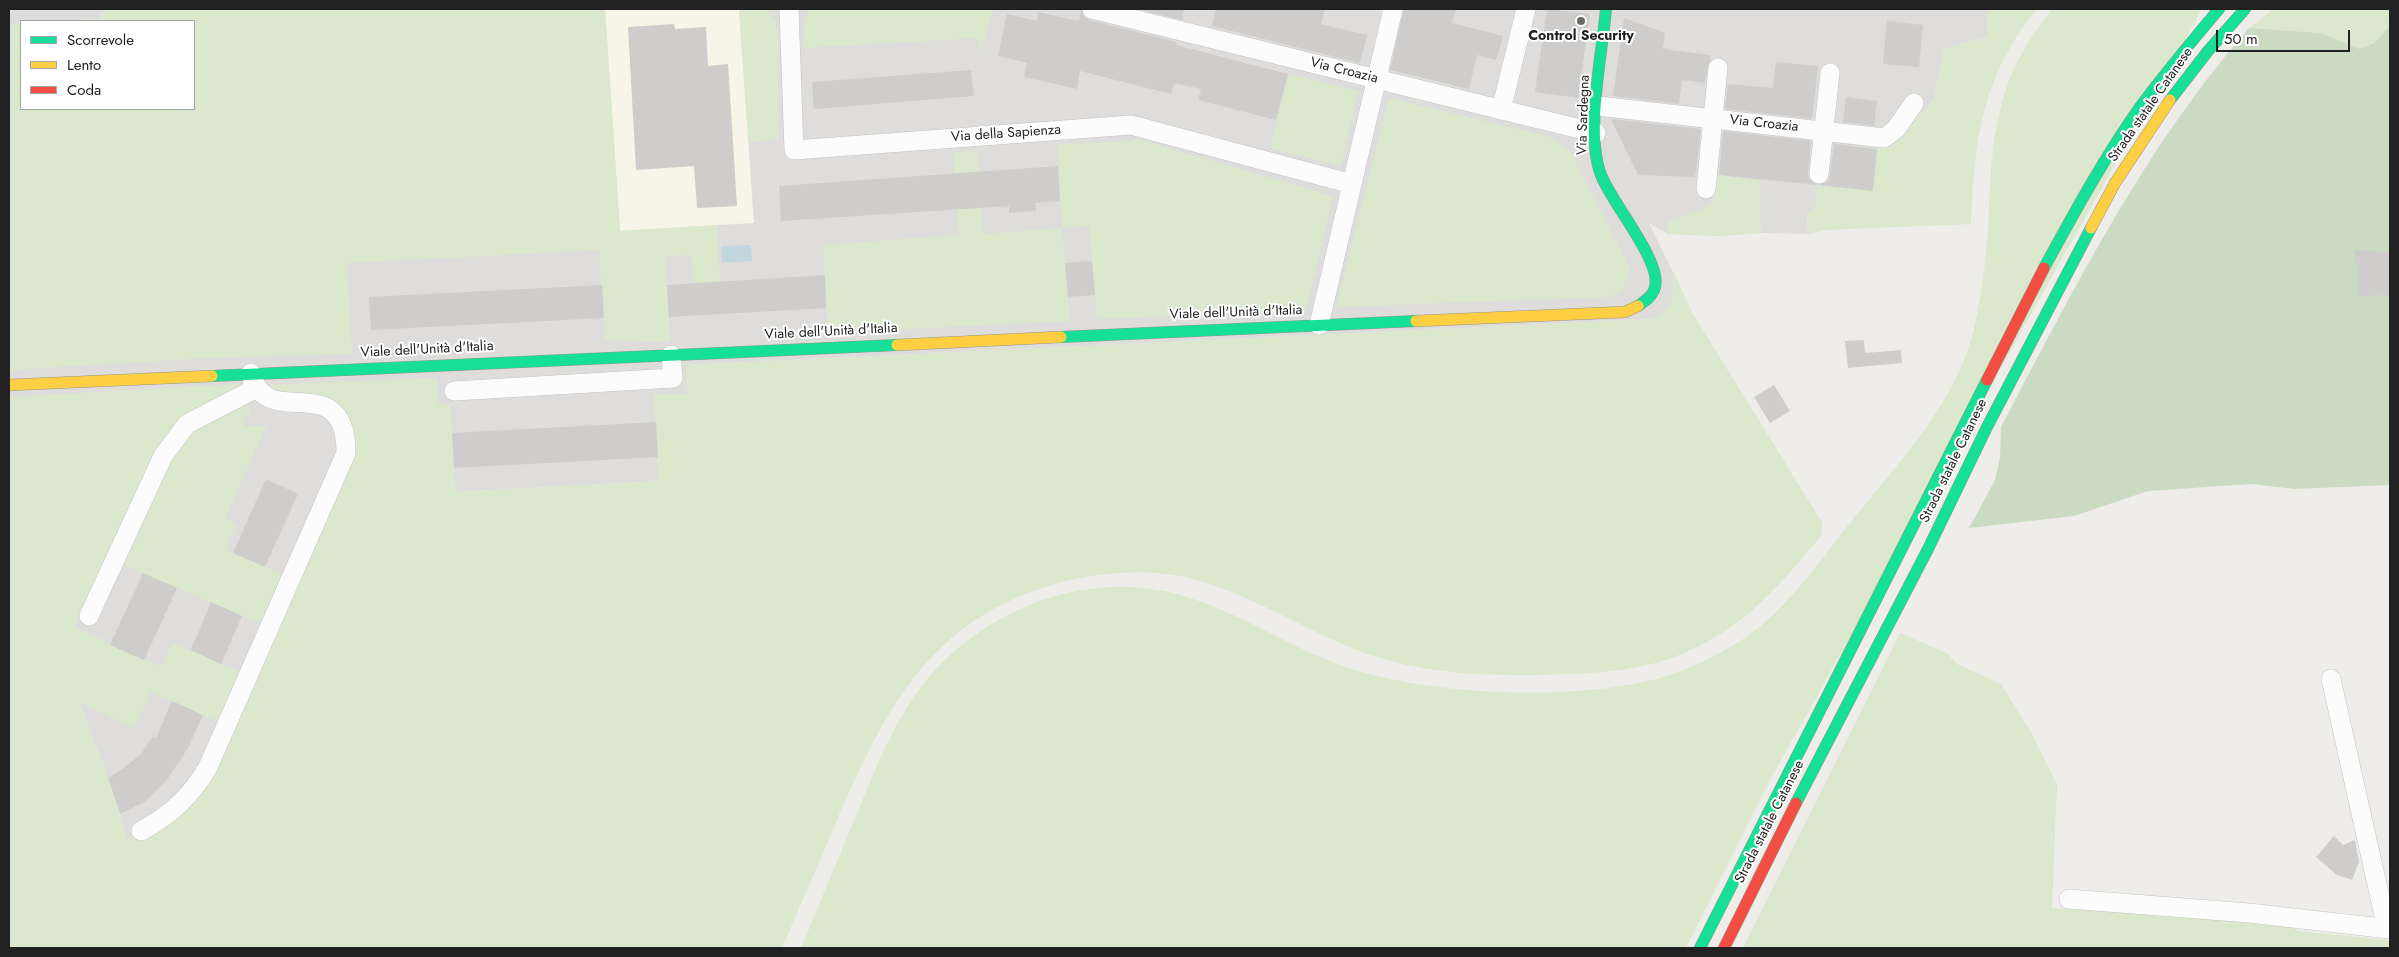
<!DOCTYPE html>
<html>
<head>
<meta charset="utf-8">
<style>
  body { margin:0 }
  #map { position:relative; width:2399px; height:957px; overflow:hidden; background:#efedea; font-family:Jost,sans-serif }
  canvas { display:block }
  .frame { position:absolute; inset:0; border:10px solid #212121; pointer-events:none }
  .legend { position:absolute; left:20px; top:20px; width:175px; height:90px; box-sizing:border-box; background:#fff; border:1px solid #a6a6a6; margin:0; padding:6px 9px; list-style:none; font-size:15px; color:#212121 }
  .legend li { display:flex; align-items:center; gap:10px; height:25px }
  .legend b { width:25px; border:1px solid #a6a6a6 }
  .scale { position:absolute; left:2216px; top:30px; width:134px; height:22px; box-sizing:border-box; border:2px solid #212121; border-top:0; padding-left:6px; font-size:15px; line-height:18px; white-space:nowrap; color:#212121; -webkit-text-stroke:4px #fff; paint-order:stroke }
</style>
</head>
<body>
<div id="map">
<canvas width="2399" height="957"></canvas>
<div class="frame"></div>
<ul class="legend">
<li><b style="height:6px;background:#16e098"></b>Scorrevole</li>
<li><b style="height:6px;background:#ffcf43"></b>Lento</li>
<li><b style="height:6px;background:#f24e42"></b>Coda</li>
</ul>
<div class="scale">50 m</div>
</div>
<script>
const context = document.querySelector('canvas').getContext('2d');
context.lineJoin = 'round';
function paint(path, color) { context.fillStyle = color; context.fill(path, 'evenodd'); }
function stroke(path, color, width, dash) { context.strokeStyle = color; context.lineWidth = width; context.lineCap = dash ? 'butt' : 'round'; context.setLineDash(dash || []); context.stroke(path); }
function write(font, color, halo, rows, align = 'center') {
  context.font = font + ' Jost,sans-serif'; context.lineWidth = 4; context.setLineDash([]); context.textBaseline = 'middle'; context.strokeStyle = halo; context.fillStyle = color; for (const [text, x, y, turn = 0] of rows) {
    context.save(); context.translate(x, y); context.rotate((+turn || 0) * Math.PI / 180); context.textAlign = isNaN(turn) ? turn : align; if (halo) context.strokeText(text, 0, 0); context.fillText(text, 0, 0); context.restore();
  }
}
paint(new Path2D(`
  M9,9H1987V37L1944,49L1934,99L1900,139L1892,146L1878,147L1873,191L1816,206L1807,214L1808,234L1761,233L1721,236L1668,234L1649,223L1673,272V298L1670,306L1663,314L1652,319L687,365L688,394H654L659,481L455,492L450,404L345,410L352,427L354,451L234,733L199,798L158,833L139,838L127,839L108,778L79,701L73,628L157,453L9,397ZM21,21H194V109H21Z`), '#dedddb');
paint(new Path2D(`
  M739,9L754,223L620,231L605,10Z`), '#f6f5e8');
paint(new Path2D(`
  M106,9H605L620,231L717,225L720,281L693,283L691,255L665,256L670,342L605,340L599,250L347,263L352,354L207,358L9,370V24L21,23V109H194V21H57L98,19Z
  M739,9H766L775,21L778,31L779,139L749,142Z
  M809,9H993L980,53L978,38L803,48L804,22Z
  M1987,9H2037C1981,78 1975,138 1971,224L1826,230L1808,234L1807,214L1816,206L1817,185L1873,190L1877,147L1892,146L1900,139L1934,99L1944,49L1987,37Z
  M2052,9H2202L1771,778L1686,948H801L880,758C893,730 908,703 928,678C989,607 1088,569 1180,595C1238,611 1287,646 1343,666C1428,696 1577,702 1663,677C1694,668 1727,651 1753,632C1791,603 1820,561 1849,524C1897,464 1958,402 1975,325C1981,294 1986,263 1988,232C1990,190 1990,147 2001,106C2010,69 2029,38 2052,9Z
  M2274,9H2390V26L2374,43L2360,49L2321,33L2249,28Z
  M1288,74L1358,91L1341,166L1270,148Z
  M1389,98L1550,137L1571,153L1631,270L1621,292L1607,297L1336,307Z
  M1141,140L1333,196L1306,311L1097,319L1089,226L1062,228L1070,321L828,333L823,245L959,235L953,153L977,150L983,234L1062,228L1057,145Z
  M1718,175L1760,180L1761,233L1721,236L1668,234L1667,225L1671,220L1710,206L1714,199Z
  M1673,271L1693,314L1822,522C1822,526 1822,531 1821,535C1819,540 1812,546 1808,551C1790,573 1771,594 1749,613C1723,635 1689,654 1656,663C1617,673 1577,674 1537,675C1473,676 1409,672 1349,647C1289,622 1222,577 1157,573C1099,569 1036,584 985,614C906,662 873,739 837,820C819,863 800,906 782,948H9V397L239,384L238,391L157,453L74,627L161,667L172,643L240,672L219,722L151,692L134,728L79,702L108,778L127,839L139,838L158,833L199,798L234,733L354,451C347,374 313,412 268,385L437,378L438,404H450L455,492L658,481L654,394H688L686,365L1652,319C1676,307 1673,296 1673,271Z
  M238,401L248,405L250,415H242L245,427L267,425L225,518L237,524L225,549L283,575L261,624L124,565L127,547L170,454L188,431Z
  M1900,633L1947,653L1957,664L2001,684L2032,734L2057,784L2052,908L2291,922L2298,931L2390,940V948H1743Z`), '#dbe8cd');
paint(new Path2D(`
  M2390,26V485L2295,489L2251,484L2148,491L2074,516L1969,528L1995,480L2000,457L2001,427C2075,287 2144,148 2249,28L2321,33L2360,49L2374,43Z`), '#cbdac2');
paint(new Path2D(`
  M751,245L752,261L722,263L721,246Z`), '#c2d7dd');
paint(new Path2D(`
  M1081,9L1084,17L1089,20L1177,42L1176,45L1288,74L1276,120L1198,100L1201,89L1174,83L1171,94L1080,71L1077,89L1024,77L1027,63L998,56L1007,14L1037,21L1038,12L1079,21Z
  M1138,9H1184L1182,20Z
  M1216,9H1325L1321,24L1367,35L1360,63L1212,26Z
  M1404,9H1456L1452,23L1503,36L1496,60L1477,55L1469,89L1390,70Z
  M1547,9L1590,14L1578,98L1535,92Z
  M1624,18L1665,33L1663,49L1711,55L1705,83L1682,80L1679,104L1613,96Z
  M1887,21L1923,25L1919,67L1883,64Z
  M674,24L675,29L706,27L708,66L728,64L737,206L697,208L694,166L636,170L628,27Z
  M1776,62L1818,66L1812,119L1725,109L1728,84L1773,88Z
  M971,70L974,96L814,109L812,82Z
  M1846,97L1877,101L1874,126L1843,122Z
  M1611,119L1701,129L1696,173L1694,177L1638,175Z
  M1723,131L1811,141L1808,173L1809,179L1817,185L1719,175Z
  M1834,144L1877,149L1873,191L1819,185L1828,181L1830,176Z
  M1058,166L1060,201L1035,203L1036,211L1009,213V206L781,221L779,186Z
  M2355,250L2389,252L2390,295L2358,296L2359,265H2355Z
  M1092,261L1095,295L1068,297L1065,263Z
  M825,275L826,308L669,317L667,285Z
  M602,285L604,318L371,330L369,297Z
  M1864,340L1865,353L1901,350L1902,363L1848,368L1845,341Z
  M1774,385L1790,411L1770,423L1754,397Z
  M656,422L658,457L454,468L452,433Z
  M266,479L298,494L265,567L233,553Z
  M143,573L177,588L144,660L110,645Z
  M211,602L242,616L221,664L191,650Z
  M172,701L203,715L188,748L169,777L145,802L120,814L108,778L125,767L141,754L153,736L156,738Z
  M2334,836L2343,845L2355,840L2359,862L2352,880L2337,875L2316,857Z`), '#cfcdcb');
const street = new Path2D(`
  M789,9L794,150L1131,125L1352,184
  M1092,9L1596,133
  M1598,106L1884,138L1896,129L1914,103
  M1501,110L1526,9
  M1819,174L1830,73
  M1706,189L1718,68
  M1319,325L1393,9
  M454,391L673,378L671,355
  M89,616L163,456L187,424L249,392L253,385
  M2331,679L2387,929
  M141,831C171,815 191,796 208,767L346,453C346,365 265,434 251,373
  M2069,899L2249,913L2390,929`);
const fast = new Path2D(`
  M1606,9C1602,55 1585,133 1601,175C1611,202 1662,261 1655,287C1653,296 1645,301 1638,306
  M2170,100L2208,51L2245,9
  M2044,268C2074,213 2104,158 2140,107C2165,73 2192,41 2219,9
  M1061,337L1416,321
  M212,376L897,345
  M1796,803L1928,549L1987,427L2091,228
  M1700,948L1987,380`);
const slow = new Path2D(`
  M2091,228L2115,183L2170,100
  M1416,321L1625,312L1638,306
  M897,345L1061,337
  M9,385L212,376`);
const jam = new Path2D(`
  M1987,380L2044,268
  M1724,948L1796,803`);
stroke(street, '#c5c4c2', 20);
stroke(fast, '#959784', 12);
stroke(slow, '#959784', 12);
stroke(jam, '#959784', 12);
stroke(street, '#fdfcfc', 19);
stroke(fast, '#16e098', 11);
stroke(slow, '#ffcf43', 11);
stroke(jam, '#f24e42', 11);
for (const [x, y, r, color] of [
  [1581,21,5,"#696867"]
]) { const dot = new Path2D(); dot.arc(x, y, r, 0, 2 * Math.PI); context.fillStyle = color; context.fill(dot); stroke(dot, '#fff', 2); }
write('bold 14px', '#212121', '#fff', [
  ["Control Security",1581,37]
]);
write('14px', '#212121', '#fff', [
  ["Via Croazia",1344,71,14],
  ["Strada statale Catanese",2151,105,-55],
  ["Via Sardegna",1584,115,-88],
  ["Via Croazia",1764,124,6],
  ["Via della Sapienza",1006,134,-4],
  ["Viale dell'Unità d'Italia",1236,313,-2],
  ["Viale dell'Unità d'Italia",831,332,-3],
  ["Viale dell'Unità d'Italia",427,350,-3],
  ["Strada statale Catanese",1954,461,-64],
  ["Strada statale Catanese",1770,822,-63]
]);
</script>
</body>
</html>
